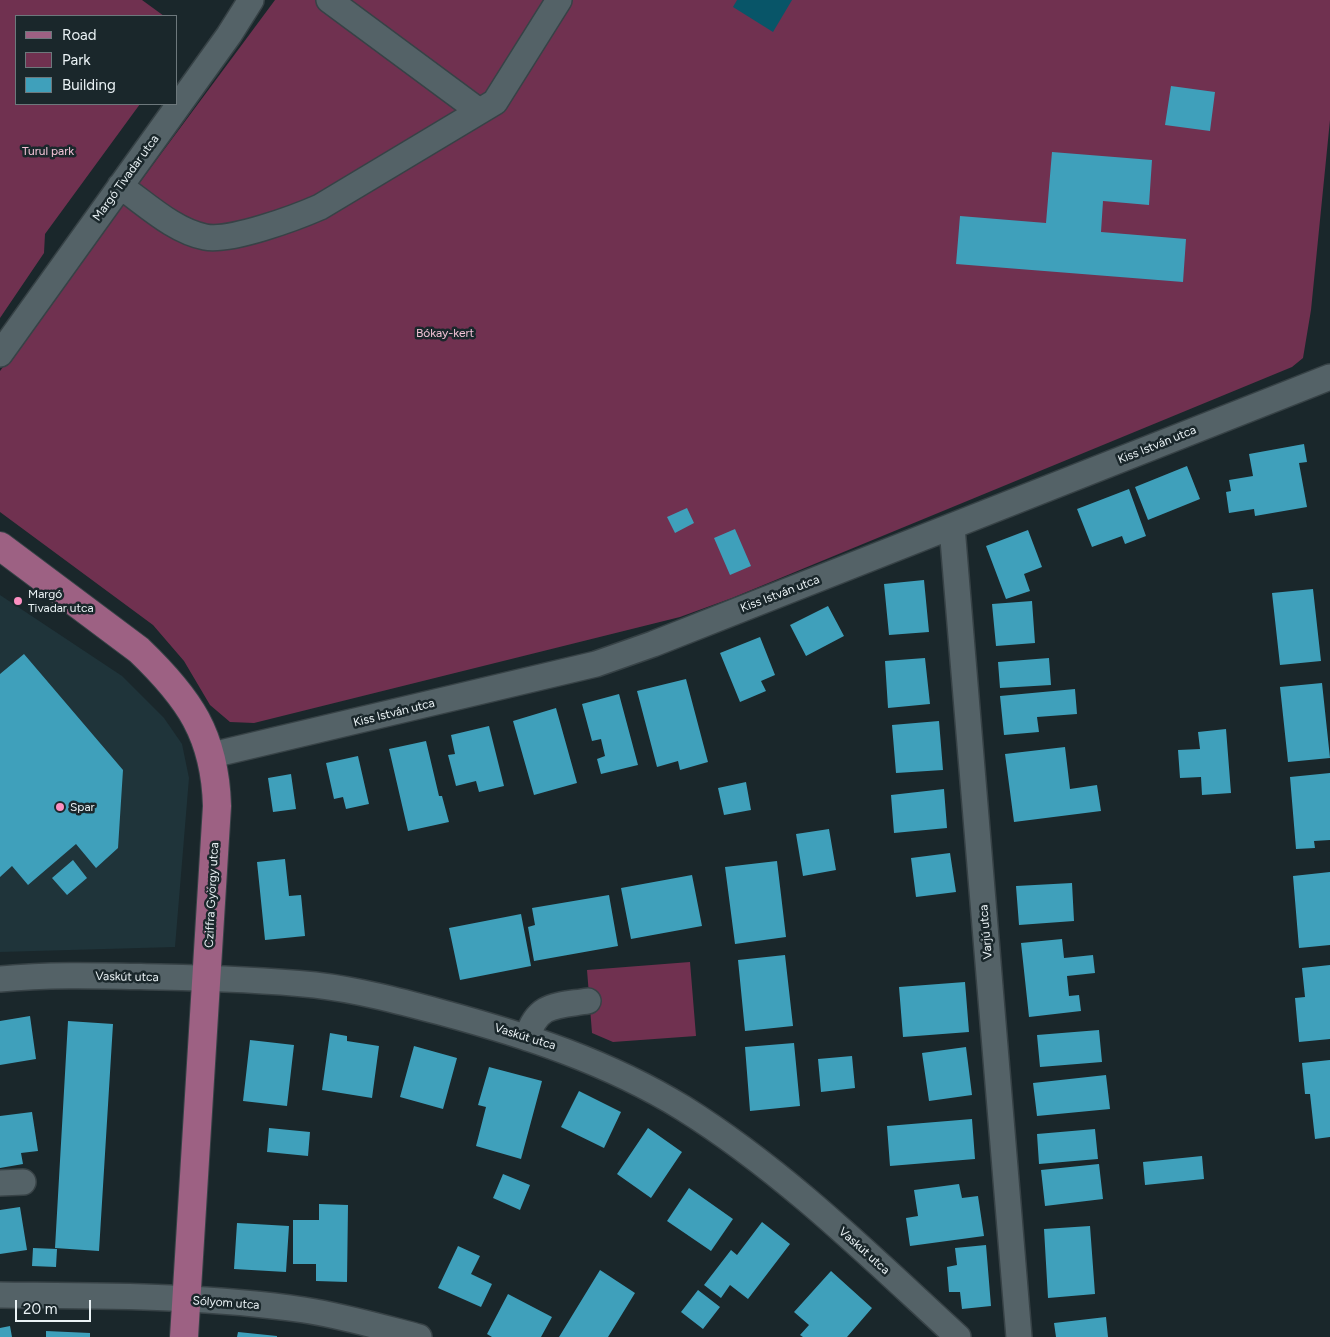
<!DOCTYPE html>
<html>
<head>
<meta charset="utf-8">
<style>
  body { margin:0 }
  #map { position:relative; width:1330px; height:1337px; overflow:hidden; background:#1a272b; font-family:Figtree,sans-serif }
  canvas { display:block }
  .legend { position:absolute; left:15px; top:15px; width:162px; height:90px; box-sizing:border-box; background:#1a272b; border:1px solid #6d787c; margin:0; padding:6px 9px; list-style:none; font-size:15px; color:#eaf2f5 }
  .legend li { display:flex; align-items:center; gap:10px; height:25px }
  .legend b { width:25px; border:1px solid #6d787c }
  .scale { position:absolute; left:15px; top:1300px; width:76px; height:22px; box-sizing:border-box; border:2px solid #eaf2f5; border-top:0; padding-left:6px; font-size:15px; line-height:18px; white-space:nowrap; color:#eaf2f5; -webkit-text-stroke:4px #1a272b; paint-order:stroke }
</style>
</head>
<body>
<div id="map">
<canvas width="1330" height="1337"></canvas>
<ul class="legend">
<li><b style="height:6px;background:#9d6183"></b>Road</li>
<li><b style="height:14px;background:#703150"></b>Park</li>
<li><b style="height:14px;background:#3fa0bb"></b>Building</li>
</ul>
<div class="scale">20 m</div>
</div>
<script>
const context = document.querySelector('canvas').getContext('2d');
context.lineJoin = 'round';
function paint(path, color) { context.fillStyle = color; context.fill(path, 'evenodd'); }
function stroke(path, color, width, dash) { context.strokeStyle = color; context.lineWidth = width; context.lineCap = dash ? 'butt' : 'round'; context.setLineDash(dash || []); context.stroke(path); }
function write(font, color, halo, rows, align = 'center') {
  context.font = font + ' Figtree,sans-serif'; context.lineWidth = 5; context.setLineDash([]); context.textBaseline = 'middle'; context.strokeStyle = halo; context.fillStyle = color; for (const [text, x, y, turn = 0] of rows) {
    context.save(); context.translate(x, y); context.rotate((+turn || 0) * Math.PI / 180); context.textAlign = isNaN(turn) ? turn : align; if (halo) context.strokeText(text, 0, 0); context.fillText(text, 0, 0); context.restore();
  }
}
paint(new Path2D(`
  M0,595L122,676L164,718L182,744L189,778L175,947L0,952Z`), '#1f343a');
paint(new Path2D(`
  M0,0H142L164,16H16V104H140L45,234L44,253L0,318Z
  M275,0H1330V120L1311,310L1303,358L1292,367L732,598L680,617L254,723L230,722L210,705L184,661L153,625L0,512V371Z
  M690,962L696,1036L613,1042L592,1033L587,970Z`), '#703150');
paint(new Path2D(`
  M737,0H792L773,32L733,7Z`), '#085568');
paint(new Path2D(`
  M1171,86L1215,92L1210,131L1165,125Z
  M1052,152L1152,160L1149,205L1103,201L1101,232L1186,239L1183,282L956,264L960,216L1046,223Z
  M1304,444L1307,462L1299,463L1307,507L1255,516L1254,509L1229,513L1226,492L1231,491L1229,480L1253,476L1249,454Z
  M1187,466L1200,499L1148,520L1135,487Z
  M1129,489L1146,536L1125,544L1122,536L1092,547L1077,509Z
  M687,508L694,523L675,533L667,517Z
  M735,529L751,566L730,575L714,538Z
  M1028,530L1042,567L1024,574L1030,591L1006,599L986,546Z
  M924,580L929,632L889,635L884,584Z
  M1313,589L1321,661L1280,665L1272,593Z
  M1032,601L1035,643L996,646L992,604Z
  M828,606L844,636L806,656L790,625Z
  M760,637L775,675L761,681L766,691L740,702L720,653Z
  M24,654L123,770L118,848L96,868L76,844L28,885L12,866L0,877V674Z
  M925,658L930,704L888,708L885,661Z
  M1049,658L1051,685L1000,688L998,662Z
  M686,679L708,762L680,770L678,761L657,767L637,691Z
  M1322,683L1330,758L1288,762L1280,687Z
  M1075,689L1077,714L1037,717L1039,732L1004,735L1000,696Z
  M619,694L638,765L601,774L597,759L605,756L601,739L592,741L582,704Z
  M556,708L577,783L534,795L513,721Z
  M939,721L943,770L896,773L892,725Z
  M489,726L504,786L479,792L476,781L456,786L448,755L455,754L451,735Z
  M1226,729L1231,793L1202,795L1201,777L1180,778L1178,750L1200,749L1198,732Z
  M426,741L439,796H442L449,822L408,831L389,749Z
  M1065,747L1070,789L1097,785L1101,811L1014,822L1005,754Z
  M358,756L369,804L346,809L343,797L334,799L326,763Z
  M1330,773V840L1314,841L1315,848L1296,849L1290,777Z
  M291,774L296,809L273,812L268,778Z
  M746,782L751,810L724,815L718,788Z
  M944,789L947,828L894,833L891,795Z
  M829,829L836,870L803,876L796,834Z
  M950,853L956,892L916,897L911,858Z
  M285,859L289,896L301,895L305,936L265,940L257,862Z
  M73,860L87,878L67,895L52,878Z
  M777,861L786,937L735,944L725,867Z
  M1330,872V945L1299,948L1293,876Z
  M692,875L702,926L631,939L621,888Z
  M1072,883L1074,921L1019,925L1016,886Z
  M609,895L618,946L534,961L528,927L535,925L532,908Z
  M521,914L531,966L460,980L449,928Z
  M1062,939L1064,958L1093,955L1095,973L1067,976L1069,996L1079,995L1081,1011L1029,1017L1021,943Z
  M785,955L793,1026L745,1031L738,960Z
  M1330,965V1039L1299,1042L1295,998L1305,997L1302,968Z
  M965,982L969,1032L903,1037L899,987Z
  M30,1016L36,1059L0,1065V1021Z
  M68,1021L113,1024L99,1251L55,1248Z
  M1099,1030L1102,1062L1040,1067L1037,1035Z
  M330,1033L347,1036V1041L379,1046L372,1098L322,1090Z
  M250,1040L294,1045L287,1106L243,1101Z
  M794,1043L800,1106L750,1111L745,1047Z
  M414,1046L457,1058L443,1109L400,1097Z
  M966,1047L972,1095L929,1101L922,1053Z
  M852,1056L855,1088L821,1092L818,1059Z
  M1330,1060V1137L1315,1139L1310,1094H1305L1302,1063Z
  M489,1067L542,1081L521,1159L476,1146L486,1107L478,1105Z
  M1106,1075L1110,1109L1037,1116L1033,1083Z
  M579,1091L621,1112L604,1148L561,1127Z
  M32,1112L38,1151L21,1153L23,1164L0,1168V1116Z
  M972,1119L975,1159L890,1166L887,1126Z
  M269,1128L310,1132L308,1156L267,1152Z
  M648,1128L682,1152L651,1198L617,1174Z
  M1095,1129L1098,1159L1039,1164L1037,1134Z
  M1202,1156L1204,1179L1145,1185L1143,1162Z
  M1099,1164L1103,1199L1045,1206L1041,1170Z
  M503,1174L530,1185L520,1210L493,1198Z
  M959,1184L962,1198L978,1196L984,1236L910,1246L906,1218L918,1216L914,1190Z
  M689,1188L733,1219L711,1251L667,1221Z
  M319,1204L348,1205L347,1282L316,1281V1264H293V1220H319Z
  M20,1207L27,1250L0,1254V1210Z
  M762,1222L790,1244L748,1299L730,1285L721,1298L704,1285L731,1250L737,1255Z
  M237,1223L289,1226L286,1272L234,1269Z
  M1090,1226L1095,1294L1048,1298L1044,1229Z
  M986,1245L991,1306L962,1309L960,1292H949L947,1267L957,1265L955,1248Z
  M458,1246L480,1256L471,1274L492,1284L481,1307L438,1288Z
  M33,1248L57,1249L56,1267L32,1266Z
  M600,1270L635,1293L608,1337H559Z
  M831,1271L872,1308L847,1337H803L800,1335L809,1325L794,1312Z
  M698,1290L720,1307L703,1329L681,1312Z
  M508,1294L552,1317L541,1337H492L487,1334Z
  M1106,1317L1108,1337H1056L1054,1323Z
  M10,1326L12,1337H0V1328Z
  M46,1331L90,1333V1337H46Z
  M238,1332L277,1336V1337H237Z`), '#3fa0bb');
const minor = new Path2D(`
  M329,0L479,111
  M120,186C146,204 174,231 205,237C230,242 295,218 320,207L495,102L559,0
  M0,354L229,35L251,0
  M952,527L1019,1337
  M212,755L596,664L653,644L1330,377
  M0,979C53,974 107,976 160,977C212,978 264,980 315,985C358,990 399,1001 440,1012C525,1035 608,1062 683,1108C784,1171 871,1257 958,1337
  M527,1038C537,1003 556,1006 588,1001
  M0,1183L23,1182
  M0,1295C101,1296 204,1295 304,1310C343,1316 381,1327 419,1337`);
const major = new Path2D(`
  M0,546L139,650C189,698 215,735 217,806L184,1337`);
stroke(minor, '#374246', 28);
stroke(major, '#374246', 30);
stroke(minor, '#546267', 25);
stroke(major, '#9d6183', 28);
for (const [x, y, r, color] of [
  [18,601,5,"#fc8fc1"],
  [60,807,5,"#fc8fc1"]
]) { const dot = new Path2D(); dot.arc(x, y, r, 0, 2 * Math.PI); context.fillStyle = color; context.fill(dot); stroke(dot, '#1a272b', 2); }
write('12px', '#f3c3d7', '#1a272b', [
  ["Turul park",48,151],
  ["Bókay-kert",445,333]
]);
write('12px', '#eaf2f5', '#1a272b', [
  ["Margó Tivadar utca",126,178,-54],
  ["Kiss István utca",1157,445,-22],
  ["Kiss István utca",780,594,-21],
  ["Kiss István utca",394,713,-14],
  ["Cziffra György utca",212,895,-87],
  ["Varjú utca",986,932,-95],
  ["Vaskút utca",127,977,1],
  ["Vaskút utca",525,1037,17],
  ["Vaskút utca",864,1251,42],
  ["Sólyom utca",226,1303,4]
]);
write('12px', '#eaf2f5', '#1a272b', [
  ["Margó",28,594],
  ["Tivadar utca",28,608],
  ["Spar",70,807]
], 'left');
</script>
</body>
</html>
